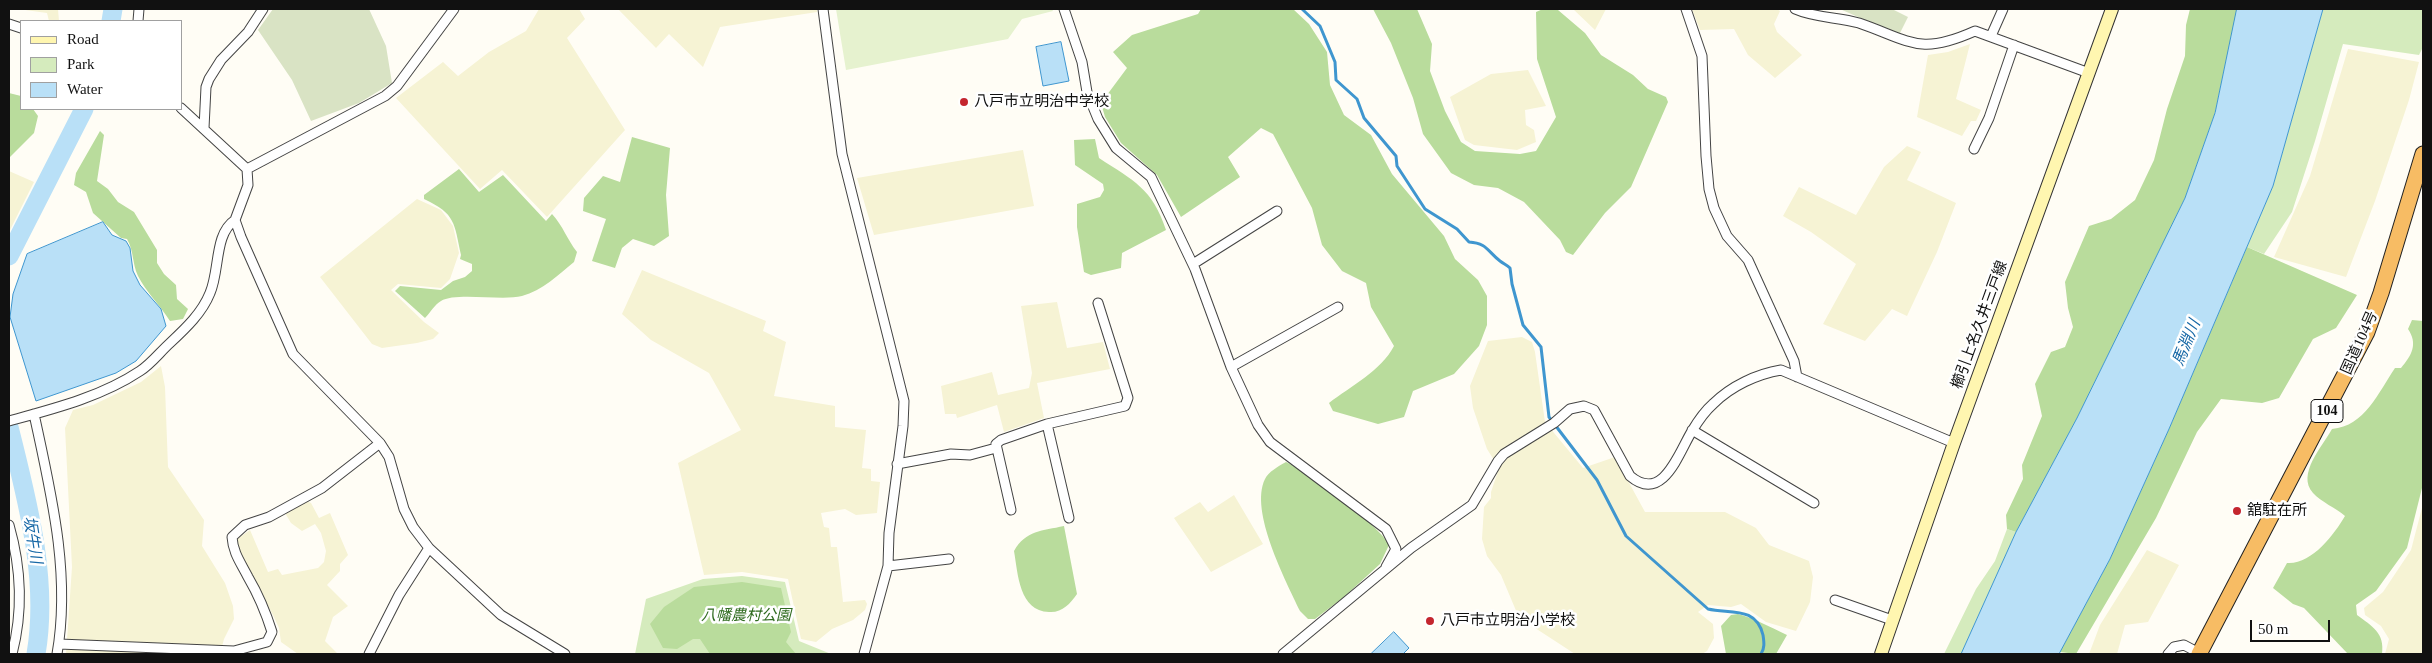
<!DOCTYPE html>
<html>
<head>
<meta charset="utf-8">
<style>
  body { margin:0 }
  #map { position:relative; width:2432px; height:663px; overflow:hidden; background:#fffdf5; font-family:"Times New Roman",serif }
  canvas { display:block }
  .frame { position:absolute; inset:0; border:10px solid #111; pointer-events:none }
  .legend { position:absolute; left:20px; top:20px; width:162px; height:90px; box-sizing:border-box; background:#fff; border:1px solid #a0a0a0; margin:0; padding:6px 9px; list-style:none; font-size:15px; color:#111 }
  .legend li { display:flex; align-items:center; gap:10px; height:25px }
  .legend b { width:25px; border:1px solid #a0a0a0 }
  .scale { position:absolute; left:2250px; top:620px; width:80px; height:22px; box-sizing:border-box; border:2px solid #111; border-top:0; padding-left:6px; font-size:15px; line-height:18px; white-space:nowrap; color:#111; -webkit-text-stroke:4px #fff; paint-order:stroke }
</style>
</head>
<body>
<div id="map">
<canvas width="2432" height="663"></canvas>
<div class="frame"></div>
<ul class="legend">
<li><b style="height:6px;background:#fff6b0"></b>Road</li>
<li><b style="height:14px;background:#d5ebbd"></b>Park</li>
<li><b style="height:14px;background:#b9e0f7"></b>Water</li>
</ul>
<div class="scale">50 m</div>
</div>
<script>
const context = document.querySelector('canvas').getContext('2d');
context.lineJoin = 'round';
function paint(path, color) { context.fillStyle = color; context.fill(path, 'evenodd'); }
function stroke(path, color, width, dash) { context.strokeStyle = color; context.lineWidth = width; context.lineCap = dash ? 'butt' : 'round'; context.setLineDash(dash || []); context.stroke(path); }
function write(font, color, halo, rows, align = 'center') {
  context.font = font + ' "Times New Roman","Noto Sans JP",serif'; context.lineWidth = 5; context.setLineDash([]); context.textBaseline = 'middle'; context.strokeStyle = halo; context.fillStyle = color; for (const [text, x, y, turn = 0] of rows) {
    context.save(); context.translate(x, y); context.rotate((+turn || 0) * Math.PI / 180); context.textAlign = isNaN(turn) ? turn : align; if (halo) context.strokeText(text, 0, 0); context.fillText(text, 0, 0); context.restore();
  }
}
paint(new Path2D(`
  M18,9H58L59,21H49L47,13Z
  M539,9H579L585,19L567,38L625,130L547,217L502,170L480,189L396,98L443,62L458,76L489,52L526,31Z
  M618,9H817V12L720,27L703,67L669,34L656,48Z
  M1573,9H1606L1595,30Z
  M1692,9H1777L1780,11L1774,24L1777,32L1802,55L1775,78L1748,55L1734,29L1700,30Z
  M1970,44L1956,99L1981,110L1976,121H1971L1962,136L1917,117L1928,55L1948,52Z
  M2348,49L2419,62L2409,100L2375,201L2346,277L2274,257L2310,176Z
  M1528,70L1546,106L1525,110L1526,125L1534,130L1536,142L1517,150L1474,145L1465,140L1450,97L1491,74Z
  M1907,146L1921,152L1907,180L1956,203L1937,252L1907,316L1892,309L1865,341L1823,324L1856,264L1811,232L1783,216L1799,187L1856,215L1884,167Z
  M1023,150L1034,206L874,235L857,178Z
  M9,171L34,182L9,232Z
  M417,199L441,210L453,226L459,253L450,279L441,288L398,284L391,290L424,322L439,333L433,339L417,343L382,348L372,344L320,277Z
  M642,270L766,321L763,331L786,342L774,396L835,406V427L866,430L862,468L871,469V481L880,482L877,513L856,515L845,509L821,513L824,527L829,528L831,547H837L843,602L865,600L867,604L865,610L853,620L832,629L816,642L801,639L788,579L742,572L704,575L678,463L741,430L709,373L651,340L622,314Z
  M1057,302L1067,348L1103,342L1110,369L1037,383L1044,418L1004,432L997,405L957,418L956,414H945L941,386L992,372L998,395L1029,388L1032,373L1021,306Z
  M1522,337L1532,342L1535,352L1545,422L1583,468L1615,457L1645,512H1725L1756,528L1769,545L1809,561L1813,577L1810,602L1796,631L1766,622L1741,604L1731,607L1708,605L1698,612L1713,624L1714,638L1707,651L1702,654H1575L1532,626L1517,613L1501,575L1487,556L1482,539L1484,507L1491,498V492L1499,468L1487,449L1473,408L1470,386L1488,341Z
  M161,366L165,387L168,467L204,520L202,546L225,583L233,606L234,619L224,639L220,654H66L72,567L65,428L73,410L93,405L141,382Z
  M1234,495L1263,544L1211,572L1174,518L1200,502L1208,512Z
  M307,501L311,503L319,518L330,513L348,555L340,564V571L327,585L348,606L333,617L325,641L338,654H298L281,642L279,628L273,615L239,553L237,544V539L250,530L268,572L278,569L282,575L318,568L324,562L326,551L321,533L315,524L302,531L291,523L285,513Z
  M2423,504V654H2385L2389,639L2381,626L2365,615L2364,608L2383,592L2411,550Z
  M2147,550L2179,565L2148,622L2125,625L2117,654H2089L2100,625Z`), '#f6f3d4');
paint(new Path2D(`
  M2323,9H2423V47L2419,55L2343,44L2315,141L2292,212L2264,254L2247,247L2273,186Z
  M2007,529L2016,532L1961,654H1944L1976,589L1995,561Z
  M742,576L785,582L799,641L831,654H635L646,599L703,579Z`), '#d5ebbd');
paint(new Path2D(`
  M1201,9H1293L1309,24L1327,52L1330,85L1344,115L1371,135L1392,174L1444,236L1455,259L1478,280L1487,296V325L1479,346L1454,374L1413,391L1404,417L1378,424L1333,411L1329,403C1351,386 1381,371 1394,346L1371,307L1366,283L1342,271L1322,245L1312,208L1273,134L1261,128L1228,157L1240,177L1181,217L1157,175L1121,143L1105,117L1101,103L1127,68L1113,52L1132,35L1198,14Z
  M1373,9H1417L1432,44L1430,71L1445,111L1461,142L1475,151L1520,154L1536,151L1556,117L1537,59L1536,12L1543,9L1558,10L1585,33L1601,55L1633,75L1648,89L1666,97L1668,102L1631,187L1605,213L1573,255L1566,252L1560,240L1524,202L1498,188L1474,185L1451,173L1423,134L1413,98L1391,43Z
  M2190,9H2237L2215,113L2185,198L2077,418L2016,532L2007,529L2006,515L2023,479L2022,465L2042,416L2035,384L2051,352L2065,347L2073,327L2068,308L2065,282L2089,226L2111,219L2135,200L2154,160L2167,109L2185,56L2186,25Z
  M9,93L21,96V109H33L38,116L34,133L9,158Z
  M100,131L104,135L97,181L108,189L118,202L134,212L157,250V263L164,274L176,285L177,299L188,309L183,319L170,321C160,305 146,292 138,276C132,263 134,251 127,239L121,238L93,213L86,192L74,185L76,173Z
  M632,137L670,148L666,195L669,236L654,246L633,239L622,248L615,268L592,261L606,219L583,211L584,198L603,176L620,182Z
  M1095,139L1099,158C1134,181 1152,188 1166,230L1122,253L1121,268L1091,275L1084,272L1077,227V204L1100,197L1104,190L1103,184L1075,165L1074,140Z
  M459,169L479,192L503,175L546,221L552,214C563,226 567,239 577,252L574,262C559,274 542,291 522,296C502,301 455,292 441,301C435,304 430,313 425,318L395,291L400,286L441,290L453,281L465,277L472,271V264L460,259L461,255C454,223 456,214 424,199V195Z
  M2247,247L2357,295L2336,328L2313,339L2279,398L2262,403L2221,399L2197,432L2156,518L2076,654L2060,652L2110,559L2169,429Z
  M2412,320L2423,321V484L2407,548L2376,591L2356,605L2357,615C2372,626 2385,633 2382,654H2348L2304,608L2293,604L2273,588L2287,563C2311,565 2334,535 2345,516C2336,508 2321,502 2313,493C2296,474 2323,446 2332,429C2365,426 2378,393 2395,368H2401C2412,355 2418,344 2408,329Z
  M1286,462C1307,472 1380,525 1389,545L1380,564L1344,597L1315,619H1308L1300,611C1286,581 1249,511 1265,479C1268,472 1279,466 1286,462Z
  M1064,526L1077,594C1070,604 1062,613 1049,612C1019,611 1018,574 1014,551C1026,530 1042,531 1064,526Z
  M742,582L781,588L791,632L786,642L796,654H710L700,639H693L677,649L663,648L650,624L664,607L694,587Z
  M1738,614C1756,619 1770,627 1787,635L1776,654H1726L1721,626L1731,615Z`), '#b9dc9c');
paint(new Path2D(`
  M273,9H369L386,46L392,83L359,103L311,121L292,80L258,30Z
  M1840,9H1892L1908,17L1900,33H1894Z`), '#d9e3c4');
paint(new Path2D(`
  M836,9H1052L1053,11L1022,19L1008,39L846,70Z`), '#e6f2cf');
const water = new Path2D(`
  M2237,9H2323L2273,186L2169,429L2110,559L2059,654H1961L2016,532L2077,418L2185,198L2215,113Z
  M1061,42L1069,81L1043,86L1036,47Z
  M103,222L112,235L126,241L130,248L133,271L140,285L161,309L166,326L136,361L116,373L36,401L10,317L13,294L27,254Z
  M1394,632L1409,648L1403,654H1371Z`);
paint(water, '#b9e0f7');
stroke(water, '#3f96cf', 1);
stroke(new Path2D(`
  M1302,9L1320,26L1335,62L1336,80L1357,99L1364,118L1396,156L1397,166L1425,209L1457,229L1469,242C1487,243 1488,252 1500,261C1504,264 1507,265 1510,268L1512,284L1523,325L1541,347L1549,417L1597,480L1626,536L1708,609C1730,614 1756,606 1763,635C1764,642 1765,648 1761,654`), '#3f96cf', 3);
stroke(new Path2D(`
  M111,21L113,9
  M9,256L84,109
  M9,427C27,500 49,579 36,654`), '#b9e0f7', 19);
const minor = new Path2D(`
  M823,9L842,154L904,401L903,426L889,533L888,566L864,654
  M1064,9L1082,62L1087,92L1098,119L1116,148L1151,177L1195,269L1231,367L1258,425L1270,442L1386,529L1396,549L1386,567
  M1686,9L1702,56L1706,156L1709,189L1714,208L1727,236L1748,260L1794,361L1797,377
  M1795,9C1815,18 1838,17 1859,23C1911,41 1919,56 1975,31L2089,73
  M138,21L139,9
  M9,24L21,28
  M1991,36L2003,9
  M181,108L247,169L248,185L235,220L241,237L293,354L380,443L389,457L404,509L413,527L429,548L501,615L565,654
  M204,128L206,87L209,79L221,60L248,32L263,9
  M1974,149L1989,118L2014,45
  M247,169L385,96L397,86L454,9
  M1193,264L1277,211
  M1231,367L1338,307
  M34,414C51,493 71,574 57,654
  M9,421C53,409 101,397 140,371C151,364 160,352 170,343C186,328 202,313 210,293C220,270 214,234 235,220
  M1047,424L1069,518
  M1692,430L1814,503
  M897,464L951,454L970,455L996,448
  M1011,510L996,444L1001,440L1047,424L1125,406L1128,398L1098,303
  M9,525C21,567 23,612 12,654
  M888,566L949,559
  M1835,600L1892,620
  M59,644L234,651L267,642L272,632C266,613 258,594 248,577C241,563 233,553 232,537L245,525L269,517L322,488L380,443
  M369,654L399,595L429,548
  M1283,654L1411,548L1472,505L1498,461L1504,454L1554,423L1570,409L1584,406L1594,410L1630,476C1663,504 1679,452 1692,431C1698,421 1705,411 1713,404C1731,386 1757,374 1781,370L1954,443
  M2168,654L2174,647L2184,645L2199,653`);
const secondary = new Path2D(`
  M1881,654L1954,443L2112,9`);
const trunk = new Path2D(`
  M2199,654L2367,332L2381,293L2423,154`);
stroke(minor, '#444', 11);
stroke(secondary, '#333', 14);
stroke(trunk, '#222', 17);
stroke(minor, '#fff', 9);
stroke(secondary, '#fff6b0', 12);
stroke(trunk, '#f7bc64', 15);
for (const [x, y, r, color] of [
  [964,102,5,"#c4262e"],
  [2237,511,5,"#c4262e"],
  [1430,621,5,"#c4262e"]
]) { const dot = new Path2D(); dot.arc(x, y, r, 0, 2 * Math.PI); context.fillStyle = color; context.fill(dot); stroke(dot, '#fff', 2); }
for (const [x, y, w] of [
  [2327,411,32]
]) { const box = new Path2D(); box.roundRect(x - w / 2, y - 11.5, w, 23, 4); context.fillStyle = '#fff'; context.fill(box); stroke(box, '#111', 1); }
write('bold 14px', '#111', null, [
  ["104",2327,411]
]);
write('15px', '#111', '#fff', [
  ["八戸市立明治中学校",974,102],
  ["舘駐在所",2247,511],
  ["八戸市立明治小学校",1440,621]
], 'left');
write('15px', '#111', '#fff', [
  ["櫛引上名久井三戸線",1980,325,-70],
  ["国道104号",2360,343,-66]
]);
write('italic 15px', '#2f6b1f', '#fff', [
  ["八幡農村公園",746,616]
]);
write('italic 16px', '#1768a6', '#fff', [
  ["馬淵川",2187,343,-68],
  ["坂牛川",32,540,81]
]);
</script>
</body>
</html>
